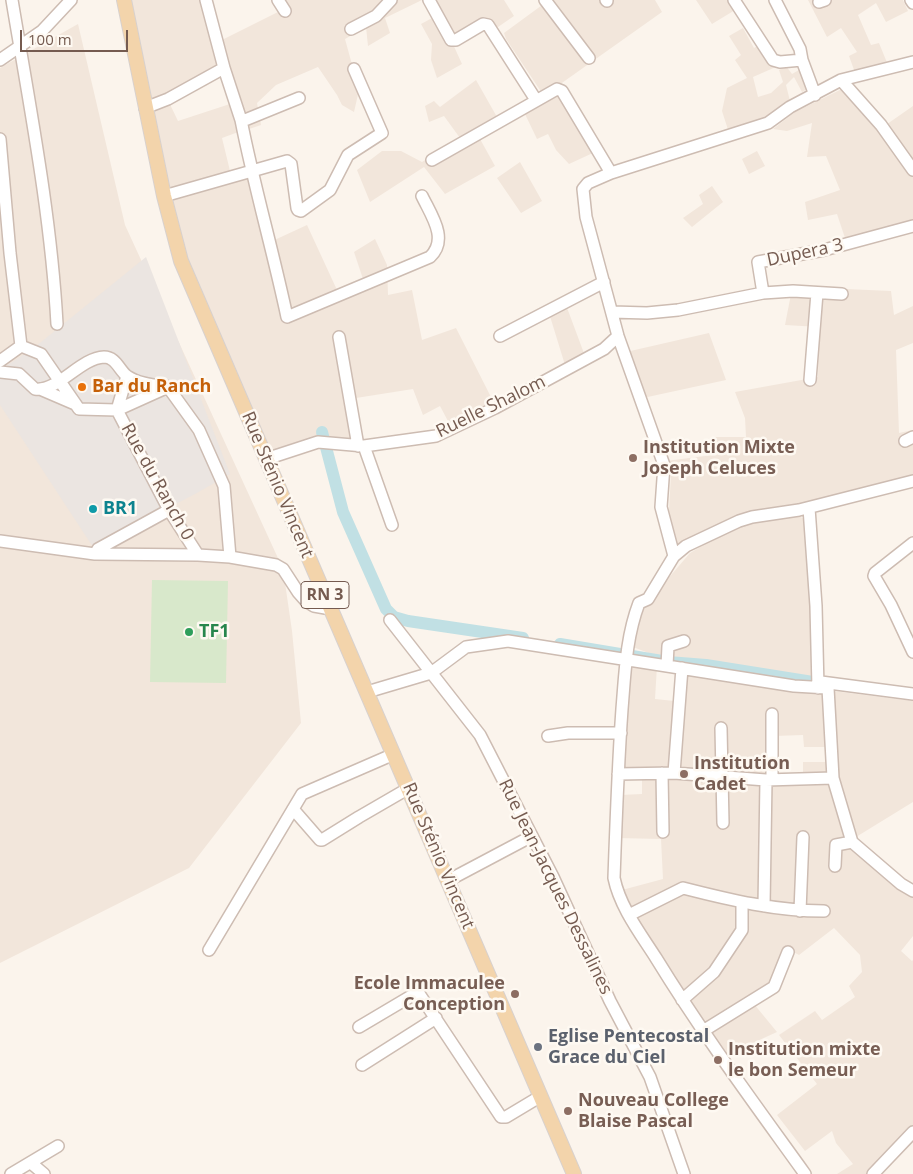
<!DOCTYPE html>
<html>
<head>
<meta charset="utf-8">
<style>
  body { margin:0 }
  #map { position:relative; width:913px; height:1174px; overflow:hidden; background:#fbf4ec; font-family:"Open Sans",sans-serif }
  canvas { display:block }
  .scale { position:absolute; left:20px; top:30px; width:108px; height:22px; box-sizing:border-box; border:2px solid #755b50; border-top:0; padding-left:6px; font-size:15px; line-height:18px; white-space:nowrap; color:#755b50; -webkit-text-stroke:4px #fef9f2; paint-order:stroke }
</style>
</head>
<body>
<div id="map">
<canvas width="913" height="1174"></canvas>
<div class="scale">100 m</div>
</div>
<script>
const context = document.querySelector('canvas').getContext('2d');
context.lineJoin = 'round';
function paint(path, color) { context.fillStyle = color; context.fill(path, 'evenodd'); }
function stroke(path, color, width, dash) { context.strokeStyle = color; context.lineWidth = width; context.lineCap = dash ? 'butt' : 'round'; context.setLineDash(dash || []); context.stroke(path); }
function write(font, color, halo, rows, align = 'center') {
  context.font = font + ' "Open Sans",sans-serif'; context.lineWidth = 5; context.setLineDash([]); context.textBaseline = 'middle'; context.strokeStyle = halo; context.fillStyle = color; for (const [text, x, y, turn = 0] of rows) {
    context.save(); context.translate(x, y); context.rotate((+turn || 0) * Math.PI / 180); context.textAlign = isNaN(turn) ? turn : align; if (halo) context.strokeText(text, 0, 0); context.fillText(text, 0, 0); context.restore();
  }
}
paint(new Path2D(`
  M128,0H202L222,66L165,94L178,121L233,103L241,131L222,138L231,175L246,170L268,243L307,225L337,290L364,282L354,252L375,239L387,265L388,295L412,290L422,340L456,328L493,401L449,423L440,406L423,415L413,389L356,398L363,442L321,438L269,454L205,307L175,226Z
  M276,0H422L385,18L390,33L368,46L366,27L345,39L359,90L354,112L342,105L337,95L318,67L276,85L257,103L261,125L246,130L220,41L282,10Z
  M426,0H504L514,16L498,27L485,24L452,42L462,64L437,78L431,60L432,44L421,24L434,17Z
  M549,0H655L662,12L559,85L542,93L506,39L504,33Z
  M696,0H735L740,7L712,24Z
  M808,0H903L908,11L886,22L876,3L858,15L871,45L879,43L890,70L857,78L849,56L857,52L841,28L827,37Z
  M78,24L125,225L283,569L292,631L301,723L189,868L0,963V68Z
  M743,28L754,48L765,42L778,66L753,77L758,97L771,93L783,82L779,70L786,66L792,74L806,66L816,84L802,92L794,77L786,85L792,109L731,139L722,111L727,88L747,78L735,60L741,55L729,36Z
  M476,80L497,117L475,130L495,166L445,194L424,167L370,202L357,170L382,151H401L422,162L460,138L444,116L429,122L425,106L434,101L440,107Z
  M844,88L880,129L913,106V222L846,241L837,214L808,220L805,202L840,190L826,156L807,157L812,123L787,131L773,129L795,112Z
  M560,93L595,152L569,164L556,150L548,134L537,139L524,112Z
  M757,151L765,166L749,174L742,159Z
  M520,162L542,201L521,213L497,178Z
  M712,186L723,202L692,227L683,218L703,204L699,195Z
  M823,288L891,291L894,315L913,306V343L896,350L899,433L913,430V475L876,488L808,504L794,505L737,517L678,558L669,511L671,474L666,461L713,455L711,437H746L745,418L735,392L818,377L819,327L785,325L791,294Z
  M566,305L585,356L565,365L549,313Z
  M709,333L726,380L643,398L626,352Z
  M793,512L807,521L814,678L755,669L659,657L633,647L637,620L647,603L690,553L736,526Z
  M629,664L657,666L655,699L684,702L687,671L827,692L826,747H804L803,735L774,736V775L803,776V762H827L854,852L913,895V936L901,951L912,961L913,960V1125L868,1174H837L853,1164L836,1143L832,1131L805,1151L777,1115L817,1084L779,1035L815,1011L822,1020L855,997L849,986L862,972L860,955L834,928L799,955L786,948L770,985L749,998L777,1032L724,1056L634,913L622,890L663,879L661,839L617,838L620,795L642,794V770H621Z
  M833,691L913,701V802L856,837L846,813L836,767Z`), '#f2e6db');
paint(new Path2D(`
  M146,257L230,474L195,494L93,547L0,405V370L35,347Z`), '#ebe5e1');
paint(new Path2D(`
  M152,580L228,581L226,683L150,682Z`), '#d8e8cb');
stroke(new Path2D(`
  M322,432L343,512L386,609L394,617L408,621L523,638
  M560,644L668,662L706,665L819,683`), '#c1e0e4', 12);
const minor = new Path2D(`
  M12,0C30,108 51,215 57,324
  M278,0L285,11
  M429,0L451,40H456L483,24L488,25L536,100
  M545,0L589,58
  M606,0L607,1
  M734,0L773,60L780,62L802,60
  M775,0L800,49L802,60L815,95
  M911,0L913,3
  M819,2L825,0
  M351,29L376,16L391,0
  M0,60L42,31L71,0
  M224,68L241,120H245L299,98
  M841,80L881,125L913,170
  M145,108L168,99L224,68L206,0
  M241,120C254,186 273,251 287,317L430,257C449,239 431,215 422,196
  M0,139L10,253L21,346
  M432,160L557,89L562,91L611,173
  M164,196L287,161L291,164L297,208L298,210L301,211L330,190L348,155L382,133L354,69
  M763,293L793,291L842,294
  M612,312L647,313L678,310L763,293L758,262L824,250L913,226
  M500,336L604,282
  M339,337L358,446
  M0,361L21,346L41,354L79,409L117,410L127,376
  M0,372L19,374L35,389C58,392 80,358 104,357C116,357 119,370 127,376C139,384 154,385 168,387
  M810,380L817,293
  M40,389L75,404
  M905,441L913,437
  M364,446L392,525
  M266,459L318,442L364,446L436,436L495,408L556,375L604,349L618,336
  M809,508L816,606L818,688
  M0,541L95,554L198,555L230,557L276,565L283,569L298,592L306,601L314,606L331,609
  M913,543L875,573L874,576L891,605L913,652
  M95,554L98,549L169,510
  M198,555L169,510L117,410L168,387L199,430L224,486L230,557
  M674,556L661,507L664,465L618,336L586,217L583,189L588,183L611,173L768,123L790,107L841,80L913,62
  M390,620L480,735L553,877L610,1001L650,1077L684,1174
  M667,666L668,646L684,641
  M821,682L913,694
  M367,692L431,673L466,647L508,641L794,686L828,688L833,778L852,842L901,884L913,891
  M721,728L723,823
  M548,736L568,733H621
  M662,773L663,832
  M674,773L682,668
  M618,774L674,773L766,780L833,778
  M772,779V714
  M293,809L320,840H322L359,817L409,788
  M835,866L836,845L852,842
  M449,880L532,836
  M764,906L766,780
  M800,911L803,837
  M629,915L683,888C730,900 776,911 824,911
  M209,950L302,794L394,754
  M682,1000L714,972L742,930V903
  M359,1027L418,992L501,1117H506L541,1096
  M703,1031L774,987L788,952
  M362,1065L436,1018
  M31,1163L44,1174
  M11,1174L58,1146
  M805,1174C754,1103 702,1033 656,958C640,933 620,907 614,878C616,821 618,765 622,709C625,673 626,637 639,603L648,599L674,556L686,546L739,521L752,517L799,510L913,481
  M873,1174L913,1132`);
const major = new Path2D(`
  M124,0L164,196L181,261L574,1174`);
stroke(minor, '#cdbcb2', 14);
stroke(major, '#d8d1ce', 16);
stroke(minor, '#fff', 11);
stroke(major, '#f3d4ab', 14);
for (const [x, y, r, color] of [
  [82,387,5,"#e8710a"],
  [633,458,5,"#8d6e63"],
  [93,509,5,"#0f9aa8"],
  [189,632,5,"#2e9e5b"],
  [684,774,5,"#8d6e63"],
  [515,994,5,"#8d6e63"],
  [538,1047,5,"#6b7280"],
  [718,1060,5,"#8d6e63"],
  [568,1111,5,"#8d6e63"]
]) { const dot = new Path2D(); dot.arc(x, y, r, 0, 2 * Math.PI); context.fillStyle = color; context.fill(dot); stroke(dot, '#fef9f2', 2); }
for (const [x, y, w] of [
  [325,595,48]
]) { const box = new Path2D(); box.roundRect(x - w / 2, y - 13.5, w, 27, 4); context.fillStyle = '#fef9f2'; context.fill(box); stroke(box, '#755b50', 1); }
write('bold 16px', '#755b50', null, [
  ["RN 3",325,595]
]);
write('18px', '#755b50', '#fef9f2', [
  ["Dupera 3",805,253,-12],
  ["Ruelle Shalom",491,407,-26],
  ["Rue du Ranch 0",157,482,61],
  ["Rue Sténio Vincent",277,485,67],
  ["Rue Sténio Vincent",438,856,67],
  ["Rue Jean-Jacques Dessalines",555,887,64]
]);
write('bold 18px', '#c56008', '#fef9f2', [
  ["Bar du Ranch",92,387]
], 'left');
write('bold 18px', '#785e54', '#fef9f2', [
  ["Institution Mixte",643,448],
  ["Joseph Celuces",643,469],
  ["Institution",694,764],
  ["Cadet",694,785],
  ["Ecole Immaculee",505,984,"right"],
  ["Conception",505,1005,"right"],
  ["Institution mixte",728,1050],
  ["le bon Semeur",728,1071],
  ["Nouveau College",578,1101],
  ["Blaise Pascal",578,1122]
], 'left');
write('bold 18px', '#0d838f', '#fef9f2', [
  ["BR1",103,509]
], 'left');
write('bold 18px', '#27864d', '#fef9f2', [
  ["TF1",199,632]
], 'left');
write('bold 18px', '#5b616d', '#fef9f2', [
  ["Eglise Pentecostal",548,1037],
  ["Grace du Ciel",548,1058]
], 'left');
</script>
</body>
</html>
